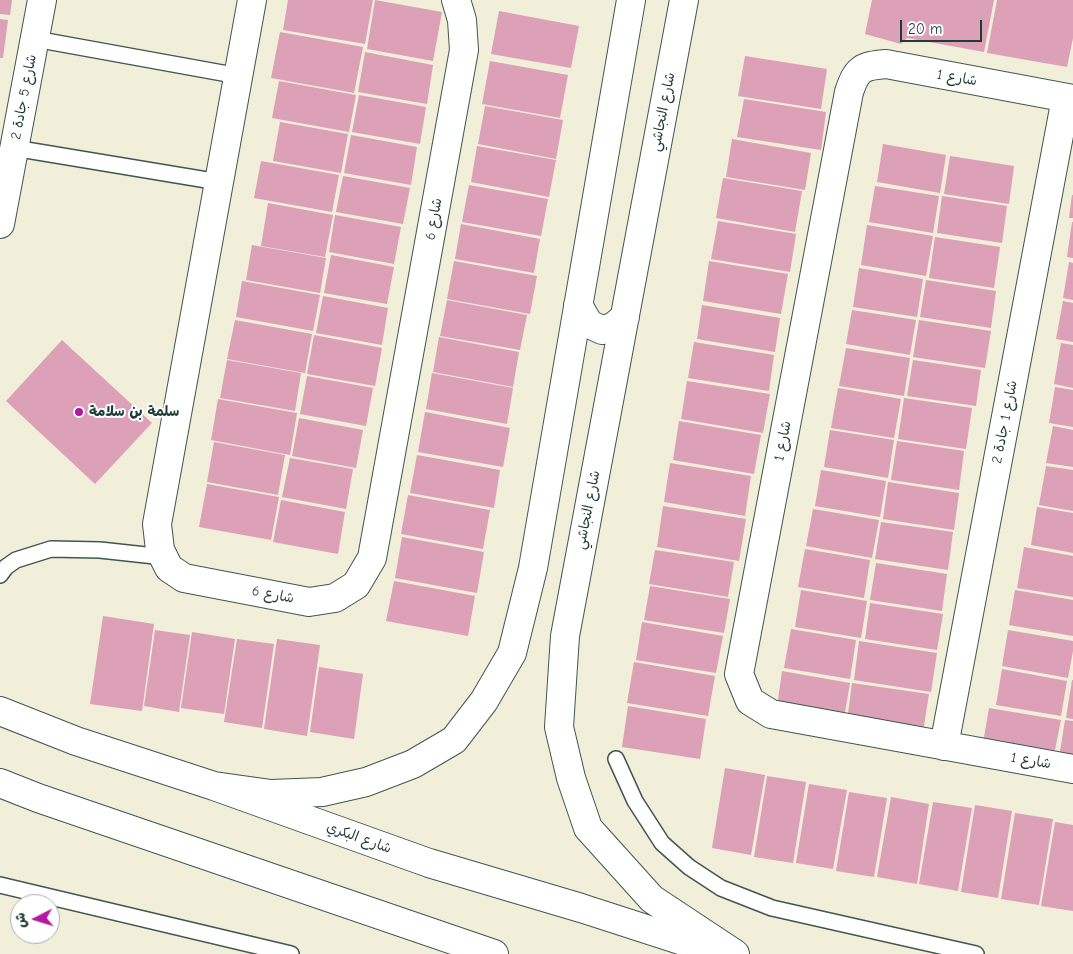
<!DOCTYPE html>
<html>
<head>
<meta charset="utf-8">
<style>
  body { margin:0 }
  #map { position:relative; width:1073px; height:954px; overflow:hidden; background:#f1eeda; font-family:"Comic Neue","Playpen Sans Arabic",sans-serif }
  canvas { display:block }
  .north { position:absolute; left:10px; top:894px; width:50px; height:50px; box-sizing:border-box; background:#fff; border:1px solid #a5b1ae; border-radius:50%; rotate:265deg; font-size:14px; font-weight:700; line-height:20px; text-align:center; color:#1f3d34 }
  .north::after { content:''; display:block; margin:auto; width:18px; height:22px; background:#b5179e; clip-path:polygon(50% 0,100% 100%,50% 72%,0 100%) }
  .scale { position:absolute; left:900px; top:20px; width:82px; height:22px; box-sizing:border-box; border:2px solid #1f3d34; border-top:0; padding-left:6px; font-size:15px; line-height:18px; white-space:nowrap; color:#1f3d34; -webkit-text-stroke:4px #fff; paint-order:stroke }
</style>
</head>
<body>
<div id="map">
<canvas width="1073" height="954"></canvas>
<div class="north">ش</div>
<div class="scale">20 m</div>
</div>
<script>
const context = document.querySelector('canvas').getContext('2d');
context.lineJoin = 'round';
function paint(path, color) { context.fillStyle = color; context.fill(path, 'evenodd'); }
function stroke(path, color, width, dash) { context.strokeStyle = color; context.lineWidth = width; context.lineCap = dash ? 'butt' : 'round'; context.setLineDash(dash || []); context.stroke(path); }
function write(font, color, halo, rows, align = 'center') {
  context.font = font + ' "Comic Neue","Playpen Sans Arabic",sans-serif'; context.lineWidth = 4; context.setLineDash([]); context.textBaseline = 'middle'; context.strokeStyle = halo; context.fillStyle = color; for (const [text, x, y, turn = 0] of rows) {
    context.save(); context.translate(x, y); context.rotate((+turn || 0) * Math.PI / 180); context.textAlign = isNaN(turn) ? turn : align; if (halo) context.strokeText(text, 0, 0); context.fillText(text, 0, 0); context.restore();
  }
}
paint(new Path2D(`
  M0,0H12L10,15L0,14Z
  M288,0H373L365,44L283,30Z
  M375,0L442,12L433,61L367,49Z
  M872,0H994L984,52L907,38L901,44L865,34Z
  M997,0H1073V38L1067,67L987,53Z
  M499,11L579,26L571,68L491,54Z
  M0,19L8,20L3,58H0Z
  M280,32L363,47L354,93L271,78Z
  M365,52L433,65L427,104L358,92Z
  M745,56L827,69L821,109L738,96Z
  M490,61L568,75L560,118L482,104Z
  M279,81L356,95L349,132L272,118Z
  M359,95L426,107L420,144L352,132Z
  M744,99L826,112L821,150L737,137Z
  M485,106L563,120L556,159L478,144Z
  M280,122L348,134L341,173L273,161Z
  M351,135L417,147L411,185L344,173Z
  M732,139L811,153L805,190L726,177Z
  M883,144L946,155L940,193L877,182Z
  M477,146L556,160L549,197L471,182Z
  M950,156L1014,166L1009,204L944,194Z
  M261,161L339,175L332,212L254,198Z
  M343,176L410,188L403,224L336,212Z
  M723,178L802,191L795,232L716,218Z
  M469,185L548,199L541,236L462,222Z
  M875,186L939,196L933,233L869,222Z
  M1072,195H1073V218H1069Z
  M942,196L1007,206L1002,243L937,233Z
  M268,203L333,215L325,257L261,246Z
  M335,215L401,227L394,264L329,252Z
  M718,221L796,234L790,272L711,259Z
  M1072,222H1073V258L1067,257Z
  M461,224L540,239L534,273L455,259Z
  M867,225L933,236L926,276L861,265Z
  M935,237L1000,247L994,288L929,278Z
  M252,245L326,258L320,293L246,280Z
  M331,255L394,267L387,304L324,293Z
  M454,261L537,276L530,314L447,299Z
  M709,261L788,274L781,314L703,301Z
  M1069,262L1073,263V300L1063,298Z
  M859,268L923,279L917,317L853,307Z
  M926,280L996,291L991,328L920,317Z
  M242,281L320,295L313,331L236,317Z
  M323,296L388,308L382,345L316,333Z
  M447,300L527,315L520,350L440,336Z
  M1063,301L1073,303V342L1056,339Z
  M702,305L780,318L775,352L697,339Z
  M852,310L916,320L910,355L846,344Z
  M235,320L312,334L305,373L227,359Z
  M919,320L991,331L985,368L913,357Z
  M314,335L382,348L375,386L307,374Z
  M439,337L519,352L513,387L433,372Z
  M62,340L152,423L95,484L6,401Z
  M694,342L774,355L769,391L688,378Z
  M1061,343L1073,345V388L1054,384Z
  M846,348L910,358L904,396L839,386Z
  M227,360L301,373L295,411L220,398Z
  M913,360L981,370L976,406L907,396Z
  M432,373L513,388L507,424L426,409Z
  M307,376L373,388L366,426L300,414Z
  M687,381L770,394L763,433L681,419Z
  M1055,387L1073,390V427L1049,423Z
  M838,388L901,399L894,438L831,428Z
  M904,398L972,408L966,449L898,439Z
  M218,399L297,413L290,455L211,440Z
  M425,412L510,428L503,467L418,452Z
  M299,418L363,430L356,468L292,456Z
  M679,421L761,435L754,474L673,460Z
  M1053,426L1073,430V467L1046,463Z
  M830,430L894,440L888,478L824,467Z
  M897,441L964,451L959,490L891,480Z
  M214,442L285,455L278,495L207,482Z
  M417,455L500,470L494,508L410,493Z
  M290,458L353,469L346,509L282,497Z
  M670,463L751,476L745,516L664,502Z
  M1046,466L1073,470V511L1039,505Z
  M821,470L886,481L880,517L815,506Z
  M888,482L959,493L954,530L883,519Z
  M207,484L279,497L271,540L199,527Z
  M408,495L490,510L483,549L401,534Z
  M281,500L345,512L338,554L273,542Z
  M663,506L746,519L739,561L657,547Z
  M1037,507L1073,513V553L1031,545Z
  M813,509L879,520L872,558L806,546Z
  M881,522L953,532L948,570L875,559Z
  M402,537L484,552L477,593L395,578Z
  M1024,547L1073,556V597L1017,588Z
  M805,549L870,560L864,598L798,587Z
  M655,550L734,562L728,597L649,584Z
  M876,563L947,574L942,611L870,600Z
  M394,581L475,596L468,636L386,621Z
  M650,586L730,599L724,633L644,620Z
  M801,590L867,601L861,638L795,627Z
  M1015,590L1073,600V636L1009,625Z
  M870,603L943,614L937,650L865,639Z
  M103,616L154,624L142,711L90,704Z
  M642,622L723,636L716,673L636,660Z
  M791,629L856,640L850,679L784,668Z
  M155,630L190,635L179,712L144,706Z
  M1008,630L1073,641V651L1068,678L1002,666Z
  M192,632L235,639L224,714L181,708Z
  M237,639L274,644L262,728L224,722Z
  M277,639L320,645L307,736L264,729Z
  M859,641L937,653L931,692L854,680Z
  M634,662L715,676L708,716L627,703Z
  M319,667L363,674L354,739L310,732Z
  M1002,669L1067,681L1061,716L996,705Z
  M782,671L850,683L844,718L777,707Z
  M1072,680H1073V719L1066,718Z
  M852,683L929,694L923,732L847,721Z
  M628,706L706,719L700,759L622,747Z
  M989,708L1061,720L1054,755L983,743Z
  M1065,720L1073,721V760L1059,758Z
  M725,768L765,775L751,855L712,848Z
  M767,776L806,782L793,863L754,857Z
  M809,784L847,790L833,869L796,863Z
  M849,792L887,798L874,877L836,871Z
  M891,797L929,804L917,884L877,877Z
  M933,802L972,808L958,891L919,884Z
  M975,805L1012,811L998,898L961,892Z
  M1015,813L1053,819L1039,905L1001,899Z
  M1055,822L1073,825V911L1041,906Z`), '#dca0b7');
const lane = new Path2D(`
  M35,39L239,76
  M14,148L219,182
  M0,575L6,567L16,560L51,549L100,550L164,557
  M616,759L635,801L662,843L689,867L721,888L772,908L976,954
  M0,885L291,954`);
const street = new Path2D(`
  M252,0L157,524L160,550L169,568L184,578L309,602L335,598L356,585L372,558L464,50L462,20L456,0
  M1073,99L886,64C861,66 857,69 849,92L739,674L750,701L771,714L1073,769
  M0,224L42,0
  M944,746L1066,98`);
const secondary = new Path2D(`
  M684,0L565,636L559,727L571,778L588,828L652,899L735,954
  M578,305L589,324L602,330L613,327L625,317
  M0,711L76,741L214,786L429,863L581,908L714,951
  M0,783L38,798L494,954
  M214,786L271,794L322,792L366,782L413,764L454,740L484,701L512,653L533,568L631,0`);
stroke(lane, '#3e584d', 18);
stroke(street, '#3e584d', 30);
stroke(secondary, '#3e584d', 30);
stroke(lane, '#fff', 15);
stroke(street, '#fff', 28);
stroke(secondary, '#fff', 28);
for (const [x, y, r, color] of [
  [79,412,5,"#b5179e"]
]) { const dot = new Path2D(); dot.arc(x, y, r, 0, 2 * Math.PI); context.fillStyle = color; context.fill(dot); stroke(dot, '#fff', 2); }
write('14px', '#1f3d34', '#fff', [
  ["شارع 1",957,78,10],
  ["شارع 5 جادة 2",24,97,-79],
  ["شارع النجاشي",663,112,-79],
  ["شارع 6",434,219,-80],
  ["شارع 1 جادة 2",1005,422,-79],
  ["شارع 1",783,441,-79],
  ["شارع النجاشي",588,510,-79],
  ["شارع 6",273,595,11],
  ["شارع 1",1031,761,10],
  ["شارع البكري",359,838,20]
]);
write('bold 14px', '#1f3d34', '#fff', [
  ["سلمة بن سلامة",89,412]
], 'left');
</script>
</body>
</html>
